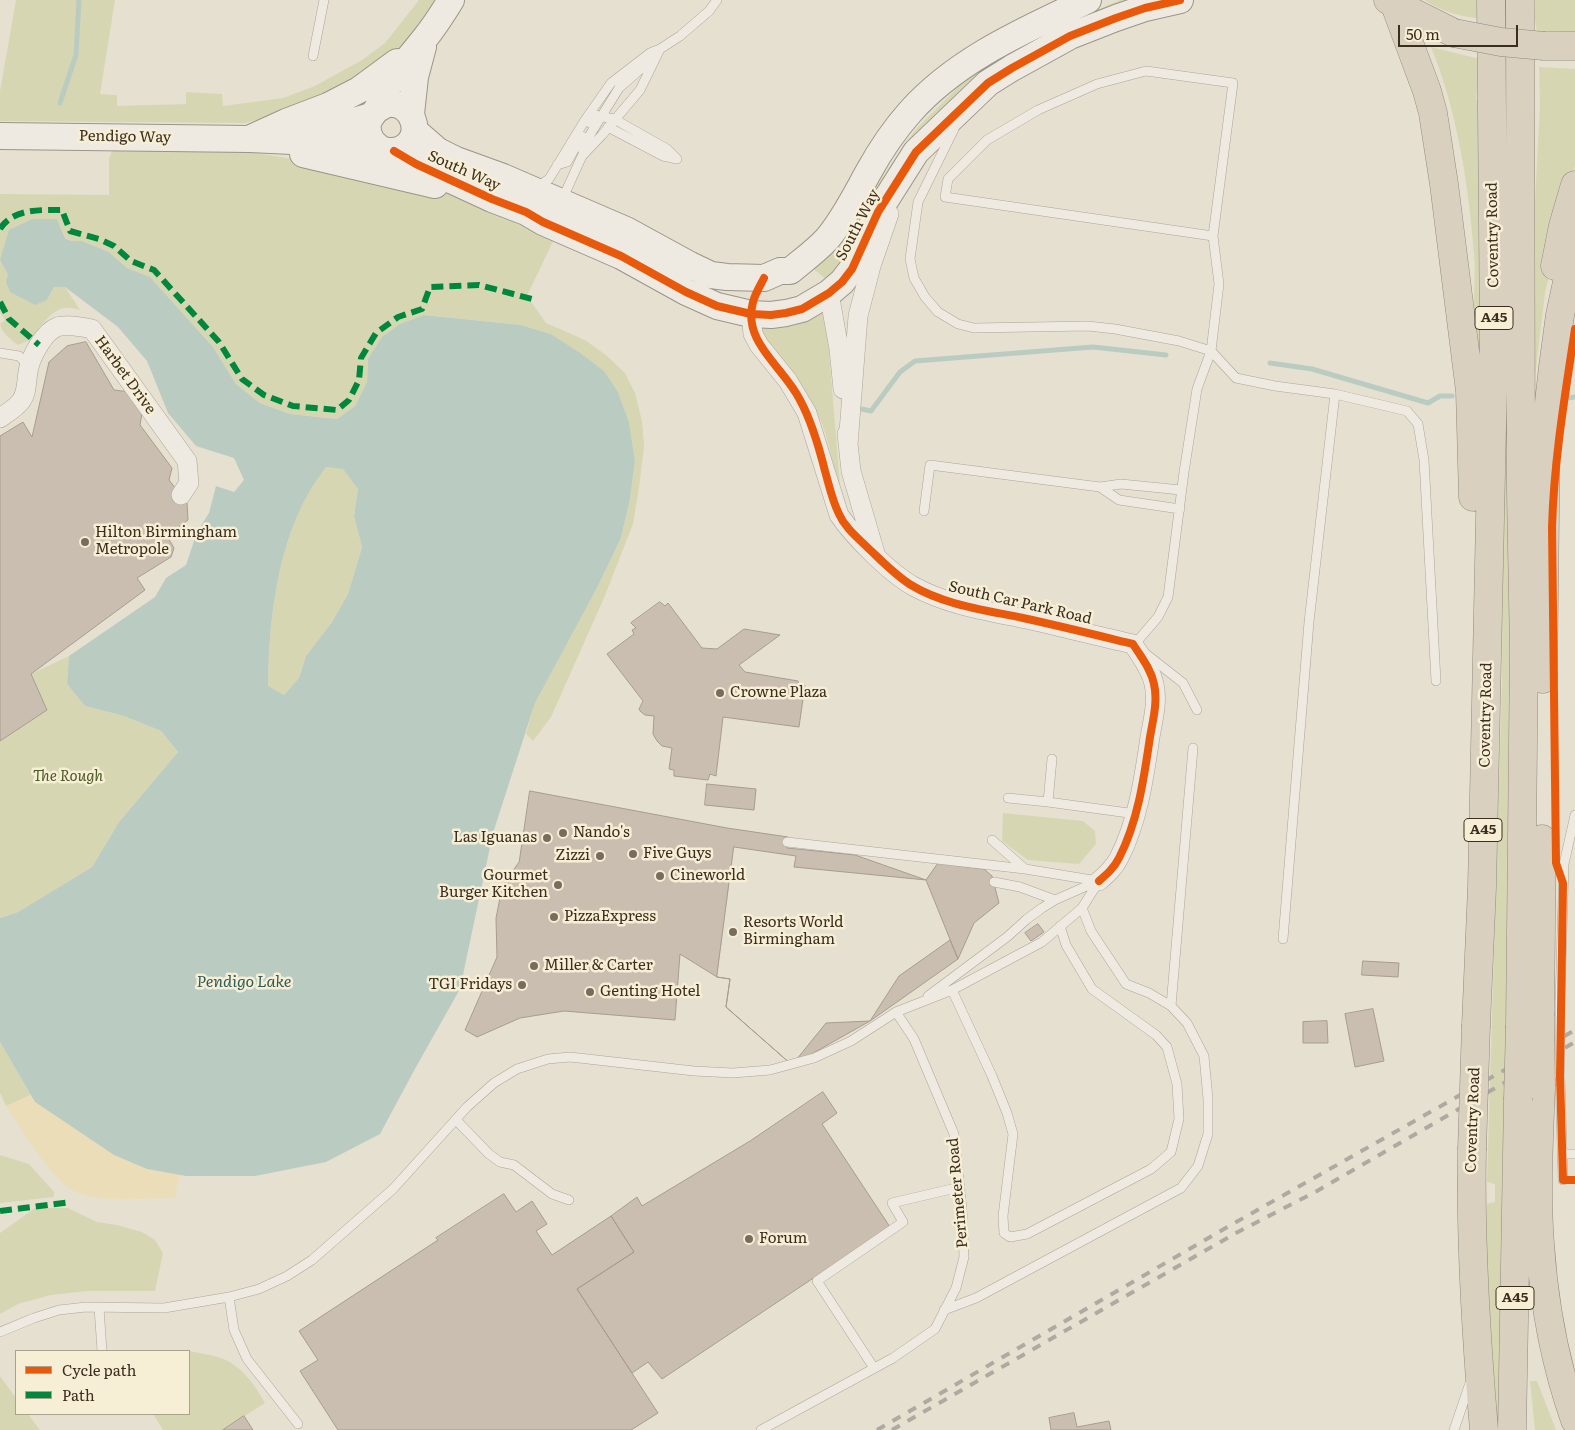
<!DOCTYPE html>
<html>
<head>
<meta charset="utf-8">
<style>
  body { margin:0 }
  #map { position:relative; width:1575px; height:1430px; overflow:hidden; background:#e6e0d0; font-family:Literata,serif }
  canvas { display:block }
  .legend { position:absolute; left:15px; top:1350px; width:175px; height:65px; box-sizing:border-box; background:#f7eed6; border:1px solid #aca18d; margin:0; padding:6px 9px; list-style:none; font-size:15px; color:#3c2e1f }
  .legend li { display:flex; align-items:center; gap:10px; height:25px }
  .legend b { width:25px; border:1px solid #aca18d }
  .scale { position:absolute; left:1398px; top:25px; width:120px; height:22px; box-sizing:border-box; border:2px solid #3c2e1f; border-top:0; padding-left:6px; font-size:15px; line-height:18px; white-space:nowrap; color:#3c2e1f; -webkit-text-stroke:4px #f7eed6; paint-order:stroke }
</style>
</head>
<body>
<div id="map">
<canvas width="1575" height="1430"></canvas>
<ul class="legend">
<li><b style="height:6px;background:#e8590c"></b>Cycle path</li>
<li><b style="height:6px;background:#00873e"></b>Path</li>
</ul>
<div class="scale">50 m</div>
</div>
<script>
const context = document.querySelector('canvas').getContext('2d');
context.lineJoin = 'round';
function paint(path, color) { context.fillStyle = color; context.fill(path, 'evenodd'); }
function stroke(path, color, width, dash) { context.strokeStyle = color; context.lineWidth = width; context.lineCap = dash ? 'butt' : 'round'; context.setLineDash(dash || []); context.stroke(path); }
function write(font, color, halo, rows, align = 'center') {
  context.font = font + ' Literata,serif'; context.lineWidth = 5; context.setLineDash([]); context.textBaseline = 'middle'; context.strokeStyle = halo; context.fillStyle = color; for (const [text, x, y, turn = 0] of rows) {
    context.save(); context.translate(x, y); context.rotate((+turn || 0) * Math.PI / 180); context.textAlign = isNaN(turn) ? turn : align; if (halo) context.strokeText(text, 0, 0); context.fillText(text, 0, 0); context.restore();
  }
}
paint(new Path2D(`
  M16,0H115L100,94L117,95V106L186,104V92L222,94L223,106L283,98L315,86L362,60L385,43L419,0H438L422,24L389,60L327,101L245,123L0,121V91Z
  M1120,0H1146L993,68L830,282L812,268L837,247L856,224L875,189L905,143L919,126L958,87L989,62L1072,21Z
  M1424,0H1481V19C1460,16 1442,12 1424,0Z
  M1535,0H1575V32L1537,31L1535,20Z
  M1431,47L1480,59L1476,100L1483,102L1486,406C1482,376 1476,346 1474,315C1473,295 1476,275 1474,255C1469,187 1457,110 1431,47Z
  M1539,67L1575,69V166L1569,184L1545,293L1533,394L1534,220L1540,105Z
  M1504,76L1511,77V647L1504,1196L1505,1430H1493L1485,1248L1487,1204L1495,1202V1184L1487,1182L1502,682Z
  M112,151H242L333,165L445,192L556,235L527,296L546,323L585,340L606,355L625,373L635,393L642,421L644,446L639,488L633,524L604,598L551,717L533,741L526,734L535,702L597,588L621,538L630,499L635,461L629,422L618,392L603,371L579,352L551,334L521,325L424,315L368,359L367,382L355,406L337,419L290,414L260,403L236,384L213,347L150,277L127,268L109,252L82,241H71L65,237L57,219L0,260L8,275L47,300L54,287H65L80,310C75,309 69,307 64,308C51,310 39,328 33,339L18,345C10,339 2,333 0,324L5,320L0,312V194L109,195V159Z
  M821,313L826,315L840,485H838C833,464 829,442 821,421C807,389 784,362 762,335V329C788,328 798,326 821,313Z
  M326,467L343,468L358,489L354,516L362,546L348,594L332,622L306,656L299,678L284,695L268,687C269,620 277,548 310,489C314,481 320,474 326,467Z
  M69,656L67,684L85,706L124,716L161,731L178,752L119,822L92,867L18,912L0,918V741L47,710L31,674Z
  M1003,813L1083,821L1095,831L1096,844L1079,864L1028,860L1002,841Z
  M0,1042L31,1095L6,1106L0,1093Z
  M0,1155L29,1164L54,1192V1197L0,1203Z
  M35,1208H68L97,1222L117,1225L142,1232L155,1240L163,1253L155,1291H87L51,1295L18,1304L0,1314V1233Z
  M185,1350C197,1353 210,1354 221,1358C241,1365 255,1385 265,1403L223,1430H163L153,1414H189V1351H152Z
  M0,1376L16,1398V1414H28L40,1430H0Z
  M1530,1381H1537L1556,1430H1535Z`), '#d6d7b2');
paint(new Path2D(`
  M31,1095L35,1102L114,1155L147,1169L180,1174L175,1198C147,1198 100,1203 76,1192C52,1181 22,1129 6,1106Z`), '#eaddb7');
paint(new Path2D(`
  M32,219H57L65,238L71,241H82L109,252L127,268L150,277L213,347L236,384L260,403L290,414L337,419L355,406L367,382L368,359L382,337L400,324L424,315L521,325L551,334L579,352L604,371L618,392L629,422L635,461L630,499L621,538L597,588L535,703L493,833L460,989L416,1067L380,1134L326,1162L255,1176H186L147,1169L114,1155L35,1102L0,1042V918L18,912L92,867L119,822L178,752L161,731L124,716L85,706L67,684L69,656L155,597L166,578L186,565L197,532L209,513L216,486L234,492L244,480L234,458L196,446L168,413L147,361L118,327L65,287H54L47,300L35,305L10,292L6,282L8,275L0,260L9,230ZM326,467L343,469L358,489L354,516L362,547L348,594L332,622L306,656L299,678L284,695L268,686C269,613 279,526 326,467Z`), '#baccc2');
stroke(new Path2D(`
  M60,103L76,55L79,0
  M1270,363L1312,369L1428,403L1440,396H1452
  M1568,398L1575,397
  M862,409L871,411L900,372L915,361L1093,347L1166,355`), '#baccc2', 5);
const building = new Path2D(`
  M86,342L114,390L130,392L142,413L140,425L172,468L169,480L187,503L188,520L167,536L174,548L171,557L137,578L145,590L31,674L47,710L0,741V436L23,422L32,437L49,362L67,346Z
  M660,602L665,606L668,603L702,648L717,649L744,629L780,635L739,665L745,672L798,681L799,684L805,685L799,727L723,717L716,776L710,774L708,780L674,776V770L669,769L672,748L662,746L657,741L653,734L654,716L645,715L640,711L639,709L643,701L607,654L634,634L632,630L636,628L631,623Z
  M707,784L756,789L754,810L705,805Z
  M530,791L727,828L788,837L787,848L855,855L926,880L938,863L984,869L992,876L999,903L974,923L958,959L950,940L899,976L870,1021L826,1023L792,1065L726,1007L730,979L717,977L680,954L675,1020L564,1011L520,1018L477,1037L465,1030L497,957L496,918L499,903L502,887L519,862Z
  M734,847L796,856L794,867L926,880L958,959L870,1021L792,1065L726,1007L730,979L717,977Z
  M1038,924L1044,932L1031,941L1025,933Z
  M1363,961L1399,963L1398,977L1362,975Z
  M1373,1009L1384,1061L1355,1067L1345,1014Z
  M1327,1021L1328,1043H1303V1022Z
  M823,1092L837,1113L822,1124L890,1227L662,1379L648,1362L632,1373L577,1289L634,1252L611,1216L637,1197L642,1206L750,1141Z
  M504,1194L516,1212L532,1201L547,1224L536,1231L552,1255L611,1216L634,1252L577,1289L658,1413L631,1430H338L300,1371L318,1360L299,1331L438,1240L436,1238Z
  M1074,1413L1077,1427L1109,1421L1111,1430H1051L1049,1418Z
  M244,1416L253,1430H223Z`);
paint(building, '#cabeb0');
stroke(building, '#a79c8e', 1);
const lane = new Path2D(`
  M313,56L324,0
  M590,123L594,115L614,119L667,149L677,159
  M608,127L663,156L677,159
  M954,129L918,202L910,259L914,278L925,297L938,312L958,324L974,328L1088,326L1115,329L1179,341L1211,351L1236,378L1275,386L1335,394L1407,411L1418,424L1424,460L1436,681
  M583,151L588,138L619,88L652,59
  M557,165L567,162L582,136
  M537,187L549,179L585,120L611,83L650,53L660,49L680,36L709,11L717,0
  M562,200L582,156L602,135L640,90L660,49
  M0,353L19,356L29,366
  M1100,487L1119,500L1180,509
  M924,511L930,465L1100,487L1121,484L1181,490
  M1134,645L1158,617L1168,597L1184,472L1197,389L1211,351L1219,284L1213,236L1233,83L1146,71L1097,84L1038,110L987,140L948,179L945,197L1213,236
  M1146,654L1183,683L1197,710
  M1008,798L1048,802L1136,814
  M1048,802L1052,759
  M992,840L1025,869L1098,881
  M787,842L1025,869
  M994,882L1020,887L1055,900
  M1283,939L1309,622L1335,394
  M952,990L992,1076L1007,1113L1013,1134L1003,1216L1004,1233L1010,1237L1027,1234L1151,1169L1171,1152L1179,1119L1177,1084L1167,1047L1156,1035L1092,989L1066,945L1060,926
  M928,996L1007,937L1027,919L1042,908L1055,900L1098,881
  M1560,1003L1564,864L1575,815
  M1171,1006L1193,748
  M1560,1076L1563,1180
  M456,1120L489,1154L500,1162L514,1165L552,1194L569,1200
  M1562,1154H1575
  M229,1297L234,1330L247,1359L298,1424
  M99,1307L102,1351
  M944,1310L976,1298L1181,1188L1198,1166L1208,1134V1099L1204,1056L1187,1023L1171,1006L1149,993L1126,984L1091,931L1082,908
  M0,1332L34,1318L59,1310L86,1307L164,1308L229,1297L259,1289L287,1276L312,1260L393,1189L467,1107L494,1083L517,1069L548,1059L570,1057L694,1071L733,1073L770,1070L814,1058L851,1041L896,1012L952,990L1042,942L1082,908L1099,881
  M874,1368L817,1281L903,1222L892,1203L960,1187
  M761,1430L893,1358L935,1329L956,1288L964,1257L962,1209L954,1134L914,1039L896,1012
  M1454,1430L1470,1383`);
const street = new Path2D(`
  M829,293L839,349L843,389
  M751,314L753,334L759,345L788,381L807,413L839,515C854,537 890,573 913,586C947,605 988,611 1026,619C1062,627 1097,636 1133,644C1141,657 1151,669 1154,684C1158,701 1153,720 1150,737C1144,778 1138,821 1119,858C1114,868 1107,874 1099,881
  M0,418C7,413 16,408 21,401C28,392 26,378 29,367C32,355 44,332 57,327C65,324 83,327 92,329L187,461L189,483L181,495
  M847,434L851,471L875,553
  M848,445L858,316L871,266L889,214`);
const secondary = new Path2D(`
  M378,109C381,107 385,105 388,104C411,101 424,132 406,146C400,151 392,152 384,150C373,147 366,134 368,123C370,116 375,113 378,107C382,100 384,93 388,86C398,69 413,54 425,38C435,26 443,13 451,0
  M411,114L415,77L423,47
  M305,131L330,128L371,116
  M415,131L438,151L456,160L503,177L626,230L690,265L711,275L727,277L764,278L780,271H790C802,261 816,251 827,239C844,219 856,194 869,171C880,151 894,130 910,112C957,59 1025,30 1088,0
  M0,136L250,139L376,145
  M253,137L286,122L328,106L359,90L397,62
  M394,151L416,164L492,199L526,212L543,222L621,256L686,292L717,306L751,314L771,315L786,313L802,309L829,293L842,282L852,269L878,212L916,152L988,83L1012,68L1070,36L1116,18L1145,8L1180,0
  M303,154L435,185`);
const highway = new Path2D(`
  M1388,0L1454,33
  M1395,5L1427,91L1433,113L1444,184L1470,391L1473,497
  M1544,46H1575
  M1555,266L1563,226L1575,185
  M1543,679L1546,429L1553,367L1560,315L1575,245
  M1540,1013L1542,839
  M1476,1025L1482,887L1494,335L1491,0
  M1520,1026L1524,650L1521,493L1520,0
  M1541,1087C1539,1139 1536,1192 1540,1244C1544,1303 1555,1364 1575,1420
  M1472,1150C1470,1244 1476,1336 1484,1430
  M1512,1430L1518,1100`);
stroke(lane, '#aca598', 10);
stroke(street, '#aca598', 20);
stroke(secondary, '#9b9488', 28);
stroke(highway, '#918a7f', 29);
stroke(lane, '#eeeae1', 9);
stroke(street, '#eeeae1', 19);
stroke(secondary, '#eeeae1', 26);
stroke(highway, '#d9d0c0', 28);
stroke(new Path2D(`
  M877,1430L1231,1225L1575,1030
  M892,1430L1236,1233L1317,1191L1575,1042`), '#aeaaa1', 4, [9, 9]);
const laneBridge = new Path2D(`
  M1560,1003V1076`);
const highwayBridge = new Path2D(`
  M1454,33L1501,42L1544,46
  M1540,1013L1541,1087
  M1518,1100L1520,1026
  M1472,1150L1476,1025`);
stroke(laneBridge, '#aca598', 10, []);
stroke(highwayBridge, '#918a7f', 29, []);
stroke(laneBridge, '#eeeae1', 9);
stroke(highwayBridge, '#d9d0c0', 28);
stroke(new Path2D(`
  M0,229C13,208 41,210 62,210L70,231L99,239L114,246L131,261L154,270L219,342L242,379L264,395L293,406L337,410L349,400L359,380L361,358L376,333L398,317L422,309L430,287L479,285L536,300
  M0,302L9,319L39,345
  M0,1211L71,1202`), '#00873e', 6, [12, 6]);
stroke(new Path2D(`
  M394,151L416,164L492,199L526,212L543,222L621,256L686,292L717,306L751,314L771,315L786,313L802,309L829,293L842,282L852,269L878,212L916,152L988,83L1012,68L1070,36L1116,18L1145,8L1180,0
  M764,278C760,286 755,294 753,302C742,343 784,367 800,400C812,422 819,447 825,471C829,485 832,500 839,514C845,528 858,538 868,548C882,561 895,575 911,585C944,605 985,610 1023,618C1060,626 1096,635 1133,644C1141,657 1151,669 1154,684C1158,701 1153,720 1150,737C1144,778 1138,821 1119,858C1114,868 1107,874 1099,881
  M1575,329C1565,395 1554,460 1552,527L1556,863L1563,883L1560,1076L1563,1180H1575`), '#e8590c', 8);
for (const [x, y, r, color] of [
  [85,542,5,"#786c5d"],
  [720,693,5,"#786c5d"],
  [563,833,5,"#786c5d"],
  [547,838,5,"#786c5d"],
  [633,854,5,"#786c5d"],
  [600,856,5,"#786c5d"],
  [660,876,5,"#786c5d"],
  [558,885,5,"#786c5d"],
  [554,917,5,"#786c5d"],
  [733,932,5,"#786c5d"],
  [534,966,5,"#786c5d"],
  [522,985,5,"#786c5d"],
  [590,992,5,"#786c5d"],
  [749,1239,5,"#786c5d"]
]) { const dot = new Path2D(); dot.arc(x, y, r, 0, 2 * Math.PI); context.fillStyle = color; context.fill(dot); stroke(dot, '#f7eed6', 2); }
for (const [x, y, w] of [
  [1494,318,38],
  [1483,830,38],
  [1515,1298,38]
]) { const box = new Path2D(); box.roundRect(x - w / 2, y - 11.5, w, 23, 4); context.fillStyle = '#f7eed6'; context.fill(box); stroke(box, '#3c2e1f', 1); }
write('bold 14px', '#3c2e1f', null, [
  ["A45",1494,318],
  ["A45",1483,830],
  ["A45",1515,1298]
]);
write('15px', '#3c2e1f', '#f7eed6', [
  ["Pendigo Way",125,137,1],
  ["South Way",464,171,24],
  ["South Way",858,225,-63],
  ["Coventry Road",1493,235,-91],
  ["Harbet Drive",125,375,54],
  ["South Car Park Road",1020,603,13],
  ["Coventry Road",1486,715,-89],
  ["Coventry Road",1473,1120,-88],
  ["Perimeter Road",958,1193,-95]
]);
write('15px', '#3c2e1f', '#f7eed6', [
  ["Hilton Birmingham",95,533],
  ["Metropole",95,550],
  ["Crowne Plaza",730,693],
  ["Nando's",573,833],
  ["Las Iguanas",537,838,"right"],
  ["Five Guys",643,854],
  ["Zizzi",590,856,"right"],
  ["Gourmet",548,876,"right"],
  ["Burger Kitchen",548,893,"right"],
  ["Cineworld",670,876],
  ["PizzaExpress",564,917],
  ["Resorts World",743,923],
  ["Birmingham",743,940],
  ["Miller & Carter",544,966],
  ["TGI Fridays",512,985,"right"],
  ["Genting Hotel",600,992],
  ["Forum",759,1239]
], 'left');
write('italic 15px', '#4b5925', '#f7eed6', [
  ["The Rough",68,777]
]);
write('italic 16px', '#2e5c5a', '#f7eed6', [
  ["Pendigo Lake",244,982]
]);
</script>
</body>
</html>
